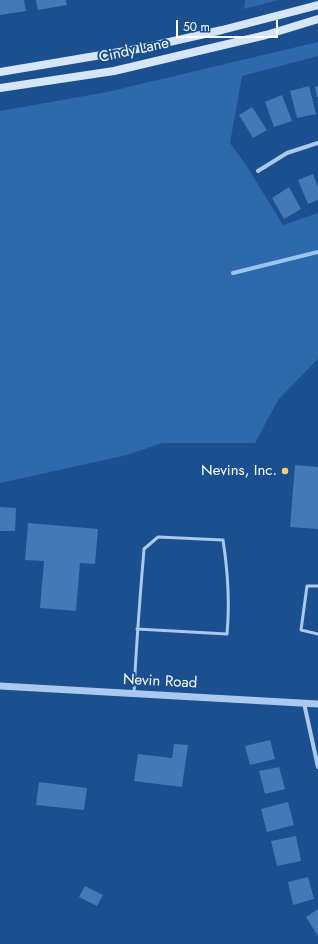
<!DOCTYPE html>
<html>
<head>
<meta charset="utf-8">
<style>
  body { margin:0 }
  #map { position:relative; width:318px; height:944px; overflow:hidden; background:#1b4f8f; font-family:Jost,sans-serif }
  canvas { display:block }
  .scale { position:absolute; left:176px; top:20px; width:102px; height:18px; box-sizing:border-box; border:2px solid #fff; border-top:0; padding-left:5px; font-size:12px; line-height:14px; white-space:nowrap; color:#fff; -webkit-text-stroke:3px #1b4f8f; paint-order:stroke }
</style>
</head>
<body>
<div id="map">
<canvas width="318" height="944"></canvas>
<div class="scale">50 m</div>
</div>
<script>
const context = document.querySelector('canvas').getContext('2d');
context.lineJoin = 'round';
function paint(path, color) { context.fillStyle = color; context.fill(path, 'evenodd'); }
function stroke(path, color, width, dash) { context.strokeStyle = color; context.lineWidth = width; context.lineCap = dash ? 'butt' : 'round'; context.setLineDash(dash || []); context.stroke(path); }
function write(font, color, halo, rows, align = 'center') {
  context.font = font + ' Jost,sans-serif'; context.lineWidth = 4; context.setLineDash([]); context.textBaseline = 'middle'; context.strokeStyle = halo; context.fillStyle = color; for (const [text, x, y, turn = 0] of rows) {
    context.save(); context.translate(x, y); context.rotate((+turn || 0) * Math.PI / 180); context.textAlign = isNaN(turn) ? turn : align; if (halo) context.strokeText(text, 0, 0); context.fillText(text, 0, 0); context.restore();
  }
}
paint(new Path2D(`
  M245,0H278L244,9Z
  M318,42V56L242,76L230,143L246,165L283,225L318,213V359L278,400L255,443H162L127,455L0,483V111L107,92Z`), '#2e69ad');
stroke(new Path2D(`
  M233,273L318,252`), '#9cc4f0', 4);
paint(new Path2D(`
  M0,0H24L26,11L0,15Z
  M36,0H66L67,5L38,10Z
  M309,86L316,114L297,118L290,91Z
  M318,86V97H317L315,87Z
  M282,95L292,121L274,127L265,102Z
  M252,107L267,130L253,138L239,115Z
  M313,174L318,187V200L308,204L298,180Z
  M289,187L301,209L284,219L272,198Z
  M295,465L318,467V529L290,527Z
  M0,507L16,508L15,531H0Z
  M28,523L98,529L95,564L80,563L76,611L40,608L44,561L25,560Z
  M270,740L275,759L250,765L245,746Z
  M174,744L188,745L182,787L134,781L138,754L172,758Z
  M279,767L285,789L265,794L259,771Z
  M39,782L87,788L84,810L36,805Z
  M288,802L294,825L267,832L261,809Z
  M296,836L301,861L277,866L271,841Z
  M308,877L314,899L293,905L288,882Z
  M85,886L103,895L97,906L79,897Z
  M318,909V936L306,917Z`), '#4478b7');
stroke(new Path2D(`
  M318,586H307L301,630L318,634
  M134,694C136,645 140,597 144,549L158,537L223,540C228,572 230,602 227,634L137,629`), '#a9c9ee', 3);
stroke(new Path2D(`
  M258,171L287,153L318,143
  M304,703L318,767`), '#a9c9ee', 4);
stroke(new Path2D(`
  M0,686L318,704`), '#a9c9ee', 7);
stroke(new Path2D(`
  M0,72L143,48L222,30L318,5
  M0,88L114,71L266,35L318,19`), '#d6e6fa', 8);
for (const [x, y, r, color] of [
  [285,471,4,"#ffd166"]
]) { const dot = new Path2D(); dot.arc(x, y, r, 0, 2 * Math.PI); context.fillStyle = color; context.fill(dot); stroke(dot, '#1b4f8f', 1.5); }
write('15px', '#fff', '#1b4f8f', [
  ["Cindy Lane",134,51,-12],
  ["Nevin Road",160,682,3]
]);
write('15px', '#fff', '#1b4f8f', [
  ["Nevins, Inc.",277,471]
], 'right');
</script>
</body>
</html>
